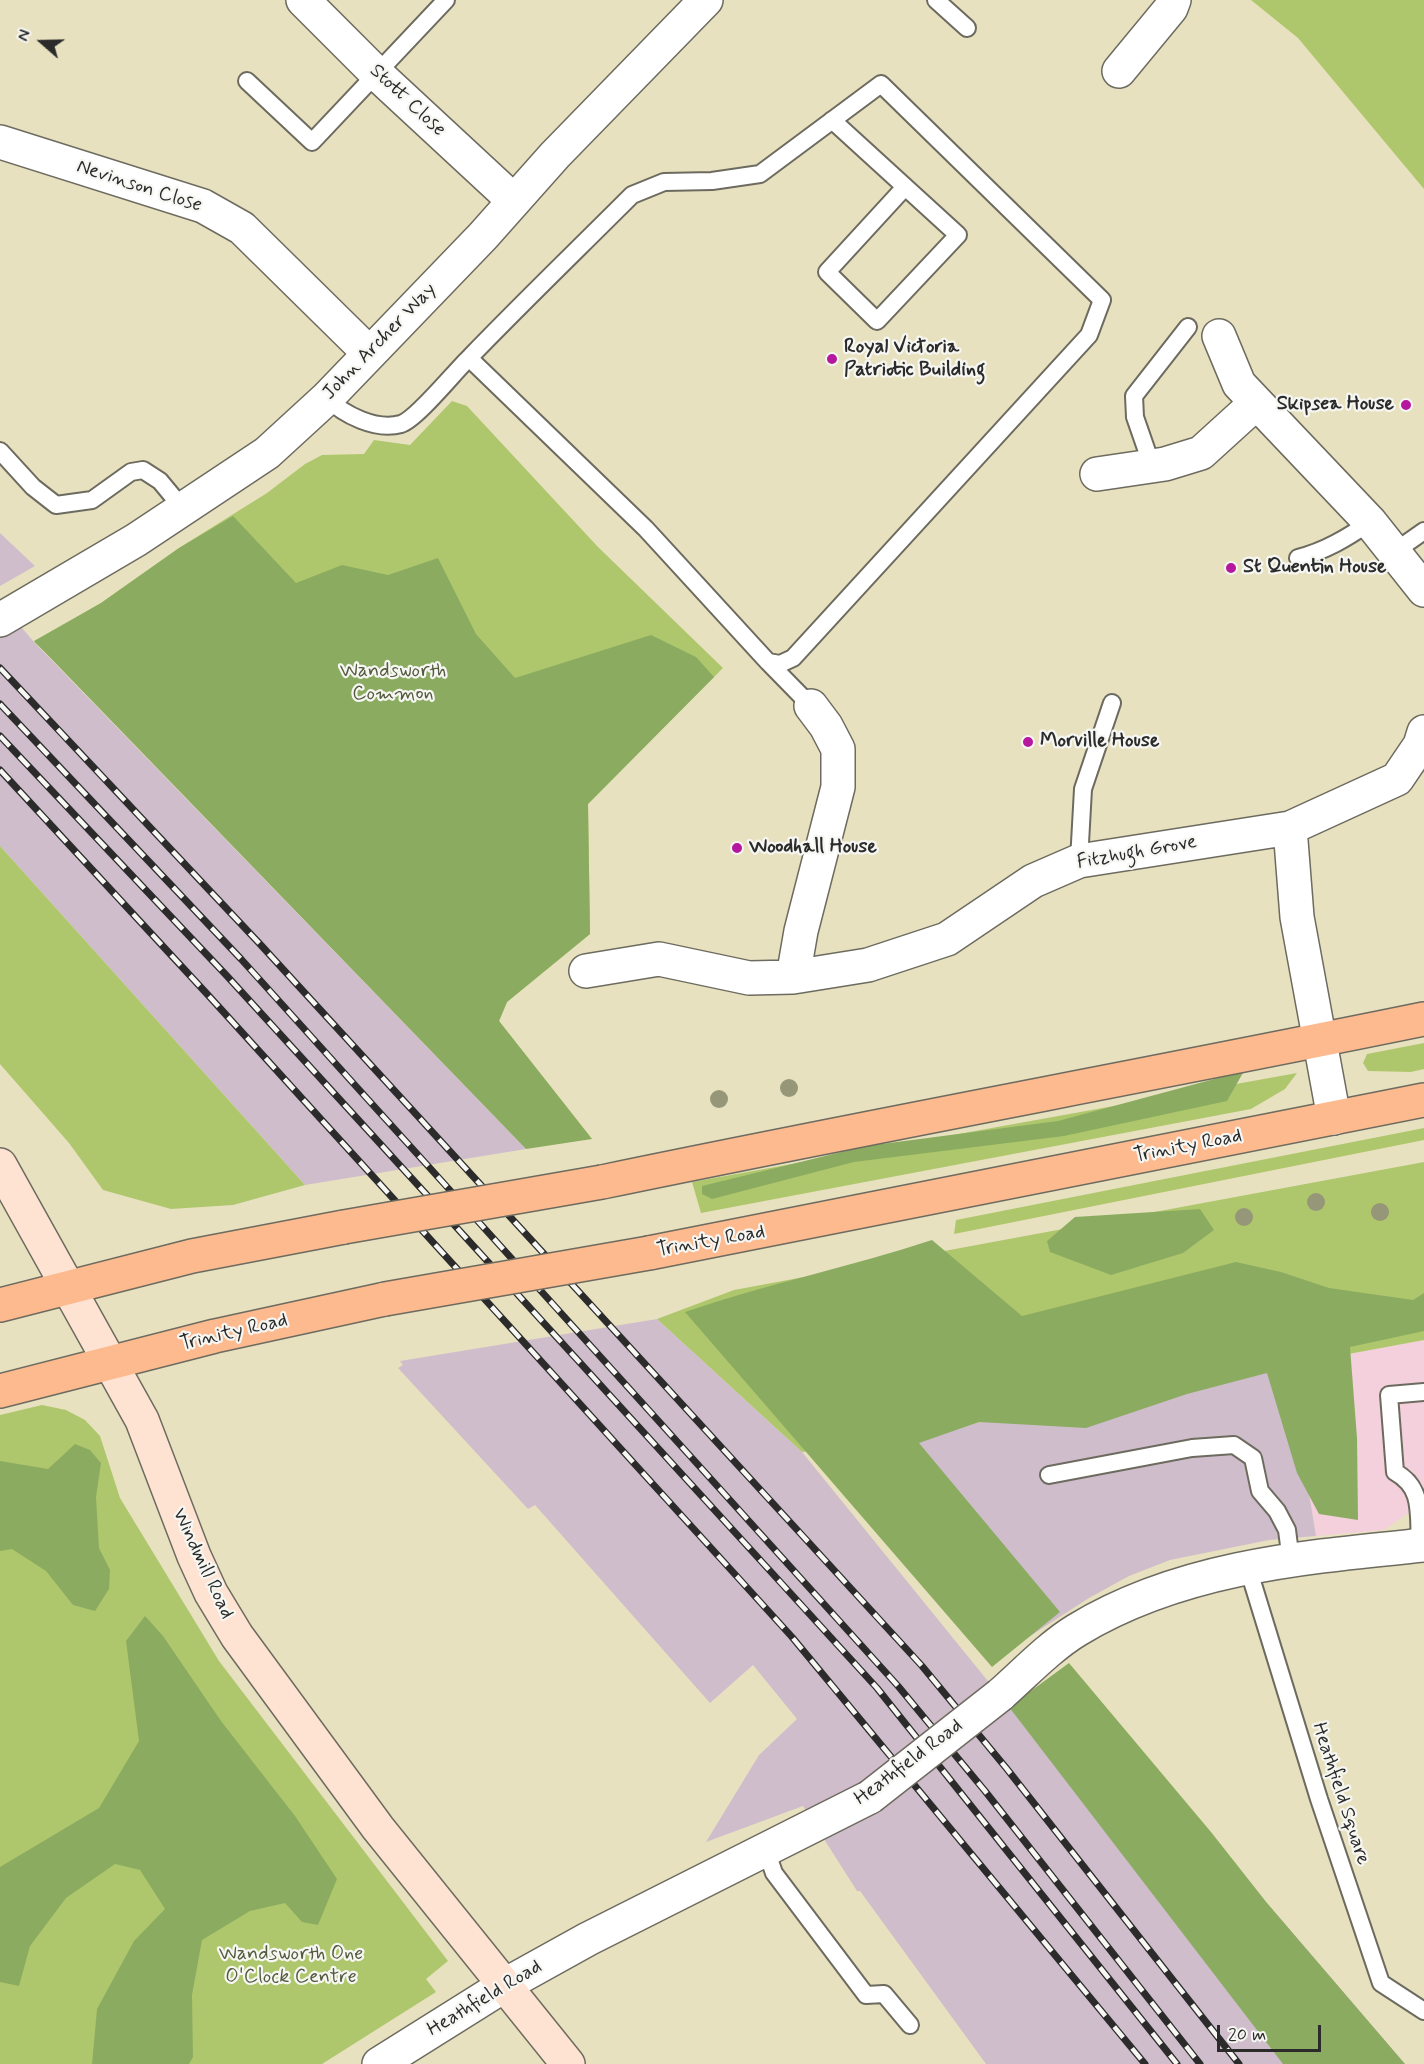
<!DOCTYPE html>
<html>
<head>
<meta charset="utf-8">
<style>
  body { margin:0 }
  #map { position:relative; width:1424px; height:2064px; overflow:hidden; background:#e8e1c0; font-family:Mynerve,sans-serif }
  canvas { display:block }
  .north { position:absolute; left:12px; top:12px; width:60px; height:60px; -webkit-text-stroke:4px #f6f6f2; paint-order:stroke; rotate:290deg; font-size:16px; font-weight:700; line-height:24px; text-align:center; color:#2b2b2b }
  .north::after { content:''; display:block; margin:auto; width:21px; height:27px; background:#2b2b2b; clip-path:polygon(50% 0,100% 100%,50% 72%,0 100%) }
  .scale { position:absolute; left:1217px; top:2025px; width:104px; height:27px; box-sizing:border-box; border:3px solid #2b2b2b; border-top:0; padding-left:8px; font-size:18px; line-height:21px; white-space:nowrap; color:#2b2b2b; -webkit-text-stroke:4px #f6f6f2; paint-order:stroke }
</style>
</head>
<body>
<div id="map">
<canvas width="1424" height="2064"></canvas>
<div class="north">N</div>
<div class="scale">20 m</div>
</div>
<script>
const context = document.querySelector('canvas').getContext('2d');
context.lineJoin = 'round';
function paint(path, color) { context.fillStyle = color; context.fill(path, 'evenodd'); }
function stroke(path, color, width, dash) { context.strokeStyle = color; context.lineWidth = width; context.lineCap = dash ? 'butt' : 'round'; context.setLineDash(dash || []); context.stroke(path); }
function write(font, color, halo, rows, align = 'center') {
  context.font = font + ' Mynerve,sans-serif'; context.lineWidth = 4.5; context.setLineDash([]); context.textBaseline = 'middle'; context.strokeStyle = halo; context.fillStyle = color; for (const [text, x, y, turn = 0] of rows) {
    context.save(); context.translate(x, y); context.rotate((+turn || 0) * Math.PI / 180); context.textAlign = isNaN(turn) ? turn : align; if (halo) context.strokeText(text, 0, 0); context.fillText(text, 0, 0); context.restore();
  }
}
paint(new Path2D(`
  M1424,1340V1512L1407,1514L1384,1530L1316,1536L1288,1365Z`), '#f4cfdc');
paint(new Path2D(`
  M0,533L35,566L0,586Z
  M0,602L34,642L526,1149L305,1185L0,846Z
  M657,1319L802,1452L1009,1707L1267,1903L1405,2064H986L860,1891H857L803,1806L706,1842L759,1755L797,1719L753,1665L710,1703L535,1505L528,1509L398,1368L403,1365L400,1361Z
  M1288,1365L1316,1536L1269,1540L1170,1560L1129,1576L1089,1598L1021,1642L853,1446Z`), '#d0bdcc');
paint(new Path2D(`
  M1251,0H1424V189L1298,38Z
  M452,401L467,406L598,547L723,668L588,804L590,934L507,1002L499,1021L592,1139L34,642L101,603L179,548L267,493L305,464L322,455L364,454L374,440L410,445Z
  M0,846L305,1185L233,1205L171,1209L103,1190L69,1143L0,1064Z
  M1424,1043V1069L1411,1072L1368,1071L1363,1063L1367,1054Z
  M1297,1073L1285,1089L1251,1109L701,1213L692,1182Z
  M1424,1128V1140L954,1234L956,1220Z
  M1424,1162V1340L853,1446L802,1452L657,1319L734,1290Z
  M42,1405L66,1410L85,1420L100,1436L120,1498L219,1661L448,1961L426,1979L436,1992L322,2064H0V1415Z`), '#afc76c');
paint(new Path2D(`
  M233,516L296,583L342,565L388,575L438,558L476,634L515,678L651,635L696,657L714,677L588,804L590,934L507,1002L499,1021L592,1139L526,1149L34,641L101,603L179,548Z
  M1244,1071L1227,1101L1064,1136L854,1162L712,1199L702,1194V1186L866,1146L1058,1121Z
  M1200,1209L1214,1230L1183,1253L1111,1275L1050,1252L1047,1241L1075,1217Z
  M932,1240L1022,1316L1236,1262L1281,1272L1329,1288L1413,1300L1424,1293V1331L1350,1347L1357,1438L1358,1520L1319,1514L1297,1473L1267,1373L1187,1394L1086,1428L979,1422L919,1443L1060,1612L992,1667L685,1312C766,1284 850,1267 932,1240Z
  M75,1444L90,1450L101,1463L96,1497L99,1548L110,1570L109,1589L95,1611L73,1605L46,1571L12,1549L0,1551V1461L48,1469Z
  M145,1616L163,1636L221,1721L295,1816L337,1879L318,1925L302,1922L285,1903L250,1911L202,1940L192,1995L193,2057L189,2064H92L97,2009L134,1941L165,1909L140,1870L115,1864L66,1898L30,1946L19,1986L0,1982V1867L99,1808L139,1741L126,1641Z
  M1069,1663L1211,1832L1267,1903L1405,2064H1283L1009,1707Z`), '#8bac60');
const lane = new Path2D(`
  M936,0L967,28
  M247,81L312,142L446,0
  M832,120L958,235L877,321L827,272L905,187
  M327,398C344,415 376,431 401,424C417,419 456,370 470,357C523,302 578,249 632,195L664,182L712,181L760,174L881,84L1102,300L1089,335L793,658L780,664L768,662L646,529L469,358
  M0,451L33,487L56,505L92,500L131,472L143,470L160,481L184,510
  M1152,466L1135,417L1134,396L1188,327
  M1394,552L1424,531
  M1298,558C1325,551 1347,538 1370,522
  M768,662L811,706
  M1079,861L1083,789L1112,703
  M1049,1475L1192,1448L1234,1445L1253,1458L1260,1491L1277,1511L1287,1530L1291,1561
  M1420,1545C1418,1514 1424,1488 1395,1472L1389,1395L1424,1392
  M1248,1568L1319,1799L1381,1983L1424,2011
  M766,1850L774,1873L866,1995L884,1994L910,2025`);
const street = new Path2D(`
  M303,0L376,73L513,200
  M1119,71L1171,8L1174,0
  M0,142L203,206L242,228L369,353
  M1219,336L1239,384L1370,522L1424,590
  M1097,474L1165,464L1201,453L1256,403
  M0,620L136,540L267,453L327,398L483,236L555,155L706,0
  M811,706L826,726L838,749V787L801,931L793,977L868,965L947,939L1033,881L1079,861L1290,828L1397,779L1420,745L1424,732
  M1290,828L1297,917L1334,1118
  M586,971L659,959L749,978L793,977
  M1000,1695C1024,1674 1049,1647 1077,1630C1181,1567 1305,1557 1424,1545
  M379,2064L505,1985L588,1939L870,1797`);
const secondary = new Path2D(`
  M0,1165L142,1420L194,1556L211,1593L237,1636L378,1828L568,2064`);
const highway = new Path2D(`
  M602,1182C876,1125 1150,1075 1424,1019
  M649,1253L1424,1100
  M0,1305L192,1256L344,1227
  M0,1391L215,1336L385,1299`);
stroke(lane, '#6d6b5f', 20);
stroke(street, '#6d6b5f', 36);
stroke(secondary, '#6d6b5f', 36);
stroke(highway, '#6d6b5f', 36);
stroke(lane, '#fff', 16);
stroke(street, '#fff', 33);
stroke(secondary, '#fee3d2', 33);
stroke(highway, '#fcba8e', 33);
const rail = new Path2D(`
  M0,668L259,943L922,1666L1007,1769L1239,2064
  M0,704L241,959L898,1686L985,1791L1200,2064
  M0,736L227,976L877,1688L1177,2064
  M0,770L208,995L792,1637L1145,2064`);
stroke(rail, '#2b2b2b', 7);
stroke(rail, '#f6f6f2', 4.5, [14]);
const streetBridge = new Path2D(`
  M870,1797L1000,1695`);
const highwayBridge = new Path2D(`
  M344,1227L602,1182
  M385,1299L649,1253`);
stroke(streetBridge, '#6d6b5f', 36, []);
stroke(highwayBridge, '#6d6b5f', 36, []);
stroke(streetBridge, '#fff', 33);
stroke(highwayBridge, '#fcba8e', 33);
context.fillStyle = '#969778';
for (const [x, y] of [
  [789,1088],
  [719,1099],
  [1316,1202],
  [1380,1212],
  [1244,1217]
]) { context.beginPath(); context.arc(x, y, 9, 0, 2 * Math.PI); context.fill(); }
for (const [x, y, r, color] of [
  [832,359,6,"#b5179e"],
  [1406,405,6,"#b5179e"],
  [1231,568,6,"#b5179e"],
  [1028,742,6,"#b5179e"],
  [737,848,6,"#b5179e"]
]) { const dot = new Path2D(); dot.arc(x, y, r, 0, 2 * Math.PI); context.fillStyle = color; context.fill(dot); stroke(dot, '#f6f6f2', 2); }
write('20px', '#2b2b2b', '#f6f6f2', [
  ["Stott Close",407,101,43],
  ["Nevinson Close",139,187,18],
  ["John Archer Way",380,342,-46],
  ["Fitzhugh Grove",1137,853,-10],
  ["Trinity Road",1188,1147,-11],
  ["Trinity Road",711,1242,-10],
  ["Trinity Road",234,1333,-13],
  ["Windmill Road",202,1564,65],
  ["Heathfield Road",909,1763,-37],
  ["Heathfield Square",1340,1794,72],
  ["Heathfield Road",485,1999,-31]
]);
write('bold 20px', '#2b2b2b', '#f6f6f2', [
  ["Royal Victoria",844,348],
  ["Patriotic Building",844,371],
  ["Skipsea House",1394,405,"right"],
  ["St Quentin House",1243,568],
  ["Morville House",1040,742],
  ["Woodhall House",749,848]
], 'left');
write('20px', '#535a3e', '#f6f6f2', [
  ["Wandsworth",393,672],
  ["Common",393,695],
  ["Wandsworth One",291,1955],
  ["O'Clock Centre",291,1978]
]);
</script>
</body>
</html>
